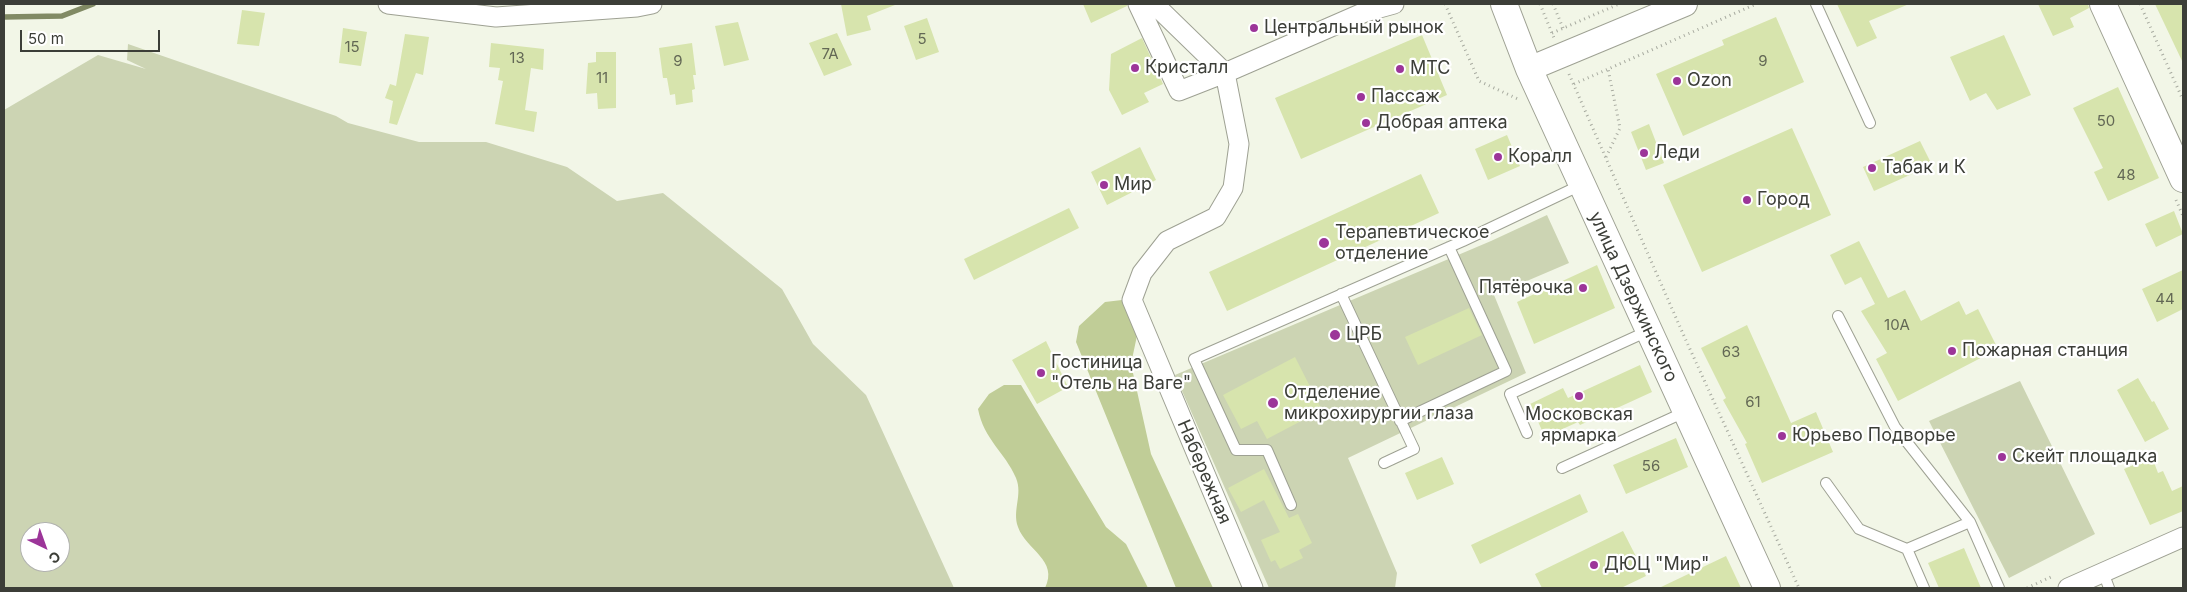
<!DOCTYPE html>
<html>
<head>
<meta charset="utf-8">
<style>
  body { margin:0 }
  #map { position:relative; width:2187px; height:592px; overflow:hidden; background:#f2f6e7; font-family:Inter,sans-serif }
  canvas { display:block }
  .frame { position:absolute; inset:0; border:5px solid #3c3e38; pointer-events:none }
  .north { position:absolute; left:20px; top:522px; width:50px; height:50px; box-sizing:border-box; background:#fff; border:1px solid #b1b2af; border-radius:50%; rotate:138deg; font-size:14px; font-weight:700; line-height:20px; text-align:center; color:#3c3e38 }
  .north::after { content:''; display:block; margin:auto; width:18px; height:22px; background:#9c3599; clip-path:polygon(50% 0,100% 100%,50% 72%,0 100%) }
  .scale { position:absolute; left:20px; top:30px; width:140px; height:22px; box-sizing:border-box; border:2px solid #3c3e38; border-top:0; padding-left:6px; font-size:15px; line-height:18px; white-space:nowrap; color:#3c3e38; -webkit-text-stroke:4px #fff; paint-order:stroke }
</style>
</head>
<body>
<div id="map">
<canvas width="2187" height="592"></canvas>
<div class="frame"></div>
<div class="north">С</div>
<div class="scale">50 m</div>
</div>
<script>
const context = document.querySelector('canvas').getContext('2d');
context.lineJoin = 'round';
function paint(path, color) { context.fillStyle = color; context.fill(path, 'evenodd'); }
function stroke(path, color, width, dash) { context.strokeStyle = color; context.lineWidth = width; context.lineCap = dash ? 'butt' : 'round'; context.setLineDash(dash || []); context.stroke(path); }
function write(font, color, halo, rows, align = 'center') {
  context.font = font + ' Inter,sans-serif'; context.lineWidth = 4.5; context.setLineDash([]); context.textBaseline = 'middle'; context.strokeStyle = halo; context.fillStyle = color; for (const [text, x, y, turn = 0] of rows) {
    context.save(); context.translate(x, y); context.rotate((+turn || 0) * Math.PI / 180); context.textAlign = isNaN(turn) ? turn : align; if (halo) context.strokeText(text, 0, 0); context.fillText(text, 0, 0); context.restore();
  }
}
paint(new Path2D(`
  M128,44L336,116L348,123L419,142H486L567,167L617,201L663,193L782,289L813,344L866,395L954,588H4V110L98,55L146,69L127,60ZM30,532H60V562H30Z
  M1547,215L1569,263L1494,295L1526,373L1348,458L1397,573L1395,588H1269L1175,375L1491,241Z
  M2020,381L2095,534L2009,578L1929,421Z`), '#ccd4b3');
paint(new Path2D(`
  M1122,300L1134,313L1138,331L1131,364L1151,454L1213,588H1176L1076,342L1079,326L1105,302Z
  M1004,385H1021L1106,527L1126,544L1148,588H1045C1059,560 1026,550 1018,527C1012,510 1023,495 1016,478C1005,452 984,440 978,409L989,394Z`), '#c0cd97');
stroke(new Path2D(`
  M4,17L62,16L93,4`), '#818a64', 5.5);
paint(new Path2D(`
  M841,4H895V5L867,16L871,30L847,36Z
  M1083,4H1127V6L1091,23Z
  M1837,4H1909L1869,21L1877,38L1857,47Z
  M2038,4H2088L2089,8L2070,18L2074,27L2053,36Z
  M2155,4H2183V63Z
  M242,10L265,13L259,46L237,44Z
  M1776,17L1804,82L1683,136L1656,74L1724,45L1722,40Z
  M927,18L939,52L916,60L904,26Z
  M738,22L749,60L724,66L715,26Z
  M343,28L367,32L361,66L339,63Z
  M837,33L852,65L824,76L809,43Z
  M405,34L429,37L423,75L416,73L397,125L389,123L393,101L385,98L390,84L396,86Z
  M1422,35L1447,95L1301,159L1275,98Z
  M2004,35L2031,95L1997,110L1986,93L1970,101L1950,57Z
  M1142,38L1163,84L1144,93L1149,102L1122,115L1109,90L1111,54Z
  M491,43L544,49L543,70L531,68L525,110L537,112L534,132L495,124L503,81L498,80L500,68L489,67Z
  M692,43L696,75H693L695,89L692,90L693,102L676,105L675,94L670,95L667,78H663L659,48Z
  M596,52H616V108L598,109L597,93L586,94L588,63L596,62Z
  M2118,87L2159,178L2108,201L2094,172L2103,168L2073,108Z
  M1649,124L1664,163L1646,170L1631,132Z
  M1792,128L1831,215L1702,272L1663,185Z
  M1507,135L1520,166L1488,180L1475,149Z
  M1920,141L1932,165L1874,191L1863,167Z
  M1140,147L1156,180L1107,205L1091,172Z
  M1421,174L1439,213L1227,311L1209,272Z
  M1069,208L1079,228L974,280L964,259Z
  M2174,211L2183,234L2156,247L2145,224Z
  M1859,241L1888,298L1905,290L1921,321L1959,301L1966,315L1978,309L1998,349L1898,401L1876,359L1887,353L1861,311L1875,304L1861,277L1845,285L1830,255Z
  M1597,265L1615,308L1534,344L1517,302Z
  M2183,270V309L2157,322L2142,289Z
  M1469,308L1482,335L1418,365L1405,337Z
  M1747,325L1791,423L1816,412L1833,452L1762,483L1745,444L1747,443L1723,400L1726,398L1701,348Z
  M1046,341L1068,387L1037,404L1012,360Z
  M1295,357L1322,410L1267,439L1257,421L1241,429L1223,395Z
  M1640,365L1652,392L1580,425L1578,422L1545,437L1530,404L1563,388L1568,398Z
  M2138,378L2152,402L2154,401L2169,429L2145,442L2117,390Z
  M1676,438L1688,467L1626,494L1613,465Z
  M1442,457L1454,484L1417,500L1405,473Z
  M2152,457L2158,473L2163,471L2172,491L2183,486V511L2150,525L2124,469Z
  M1264,469L1289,518L1298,514L1312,543L1299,550L1303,558L1280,569L1275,560L1271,562L1261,540L1280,532L1264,500L1241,512L1228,488Z
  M1580,494L1588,512L1480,564L1471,545Z
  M1623,531L1646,576L1621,588H1542L1535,574Z
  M1964,548L1981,588H1939L1928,563Z
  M1726,556L1741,588H1659Z`), '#d7e4ad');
const service = new Path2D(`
  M1816,4L1870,123
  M1341,294L1414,449L1384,463
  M1838,316L1895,427L1970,522L1999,588
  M1400,421L1506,371L1449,247
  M1527,433L1510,394L1648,331
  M1562,468L1685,412
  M1826,483L1859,529L1907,549L1924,588
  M1291,505L1267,450H1236L1194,359L1463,241L1581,185
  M1907,549L1970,522
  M2103,572L2109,588`);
const minor = new Path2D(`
  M388,4L496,17L637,7L652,4
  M1138,4L1179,91L1225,73L1239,144L1233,188L1216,217L1167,241L1142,273L1132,300L1253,588
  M1154,4L1225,73L1365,12L1394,4
  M2068,588L2183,537`);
const tertiary = new Path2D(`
  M1529,69L1685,4`);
const secondary = new Path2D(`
  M1504,4L1529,69L1767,588
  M2103,4L2183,179`);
stroke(service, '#9ea193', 12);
stroke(minor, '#9ea193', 21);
stroke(tertiary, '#9ea193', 26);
stroke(secondary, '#9ea193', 28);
stroke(new Path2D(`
  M1445,4L1479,81L1518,99
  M1540,4L1554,38
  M1553,4L1563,28
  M2140,4L2183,100
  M1552,33L1619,4
  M1569,74L1684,336L1799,588
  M1574,84L1756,4
  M1606,157L1620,128L1608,69
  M2176,200L2183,216
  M2027,588L2053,576`), '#a8aba0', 3, [1, 4]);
stroke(service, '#fff', 10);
stroke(minor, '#fff', 19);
stroke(tertiary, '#fff', 24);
stroke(secondary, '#fff', 26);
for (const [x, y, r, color] of [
  [1254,28,5,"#9c3599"],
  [1135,68,5,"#9c3599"],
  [1400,69,5,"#9c3599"],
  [1677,81,5,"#9c3599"],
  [1361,97,5,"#9c3599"],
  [1366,123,5,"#9c3599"],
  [1644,153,5,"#9c3599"],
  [1498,157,5,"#9c3599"],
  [1872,168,5,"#9c3599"],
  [1104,185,5,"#9c3599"],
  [1747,200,5,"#9c3599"],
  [1324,243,6,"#9c3599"],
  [1583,288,5,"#9c3599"],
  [1335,335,6,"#9c3599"],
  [1952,351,5,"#9c3599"],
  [1041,373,5,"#9c3599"],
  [1579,396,5,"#9c3599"],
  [1273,403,6,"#9c3599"],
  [1782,436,5,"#9c3599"],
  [2002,457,5,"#9c3599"],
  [1594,565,5,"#9c3599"]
]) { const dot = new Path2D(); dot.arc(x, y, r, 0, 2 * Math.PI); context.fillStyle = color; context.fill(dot); stroke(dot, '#fff', 2); }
write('15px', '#636855', null, [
  ["5",922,39],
  ["15",352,47],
  ["7А",830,54],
  ["13",517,58],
  ["9",678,61],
  ["9",1763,61],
  ["11",602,78],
  ["50",2106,121],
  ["48",2126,175],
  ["44",2165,299],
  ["10А",1897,325],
  ["63",1731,352],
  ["61",1753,402],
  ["56",1651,466]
]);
write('18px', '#3c3e38', '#fff', [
  ["Центральный рынок",1264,28],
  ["Кристалл",1145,68],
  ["МТС",1410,69],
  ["Ozon",1687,81],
  ["Пассаж",1371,97],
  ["Добрая аптека",1376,123],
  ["Леди",1654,153],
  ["Коралл",1508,157],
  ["Табак и К",1882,168],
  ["Мир",1114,185],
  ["Город",1757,200],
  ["Терапевтическое",1335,233],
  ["отделение",1335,254],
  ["Пятёрочка",1573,288,"right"],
  ["ЦРБ",1346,335],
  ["Пожарная станция",1962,351],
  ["Гостиница",1051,363],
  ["\"Отель на Ваге\"",1051,384],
  ["Отделение",1284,393],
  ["микрохирургии глаза",1284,414],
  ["Московская",1579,415,"center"],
  ["ярмарка",1579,436,"center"],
  ["Юрьево Подворье",1792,436],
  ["Скейт площадка",2012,457],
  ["ДЮЦ \"Мир\"",1604,565]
], 'left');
write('18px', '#3c3e38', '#fff', [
  ["улица Дзержинского",1633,297,65],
  ["Набережная",1204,472,67]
]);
</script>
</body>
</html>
